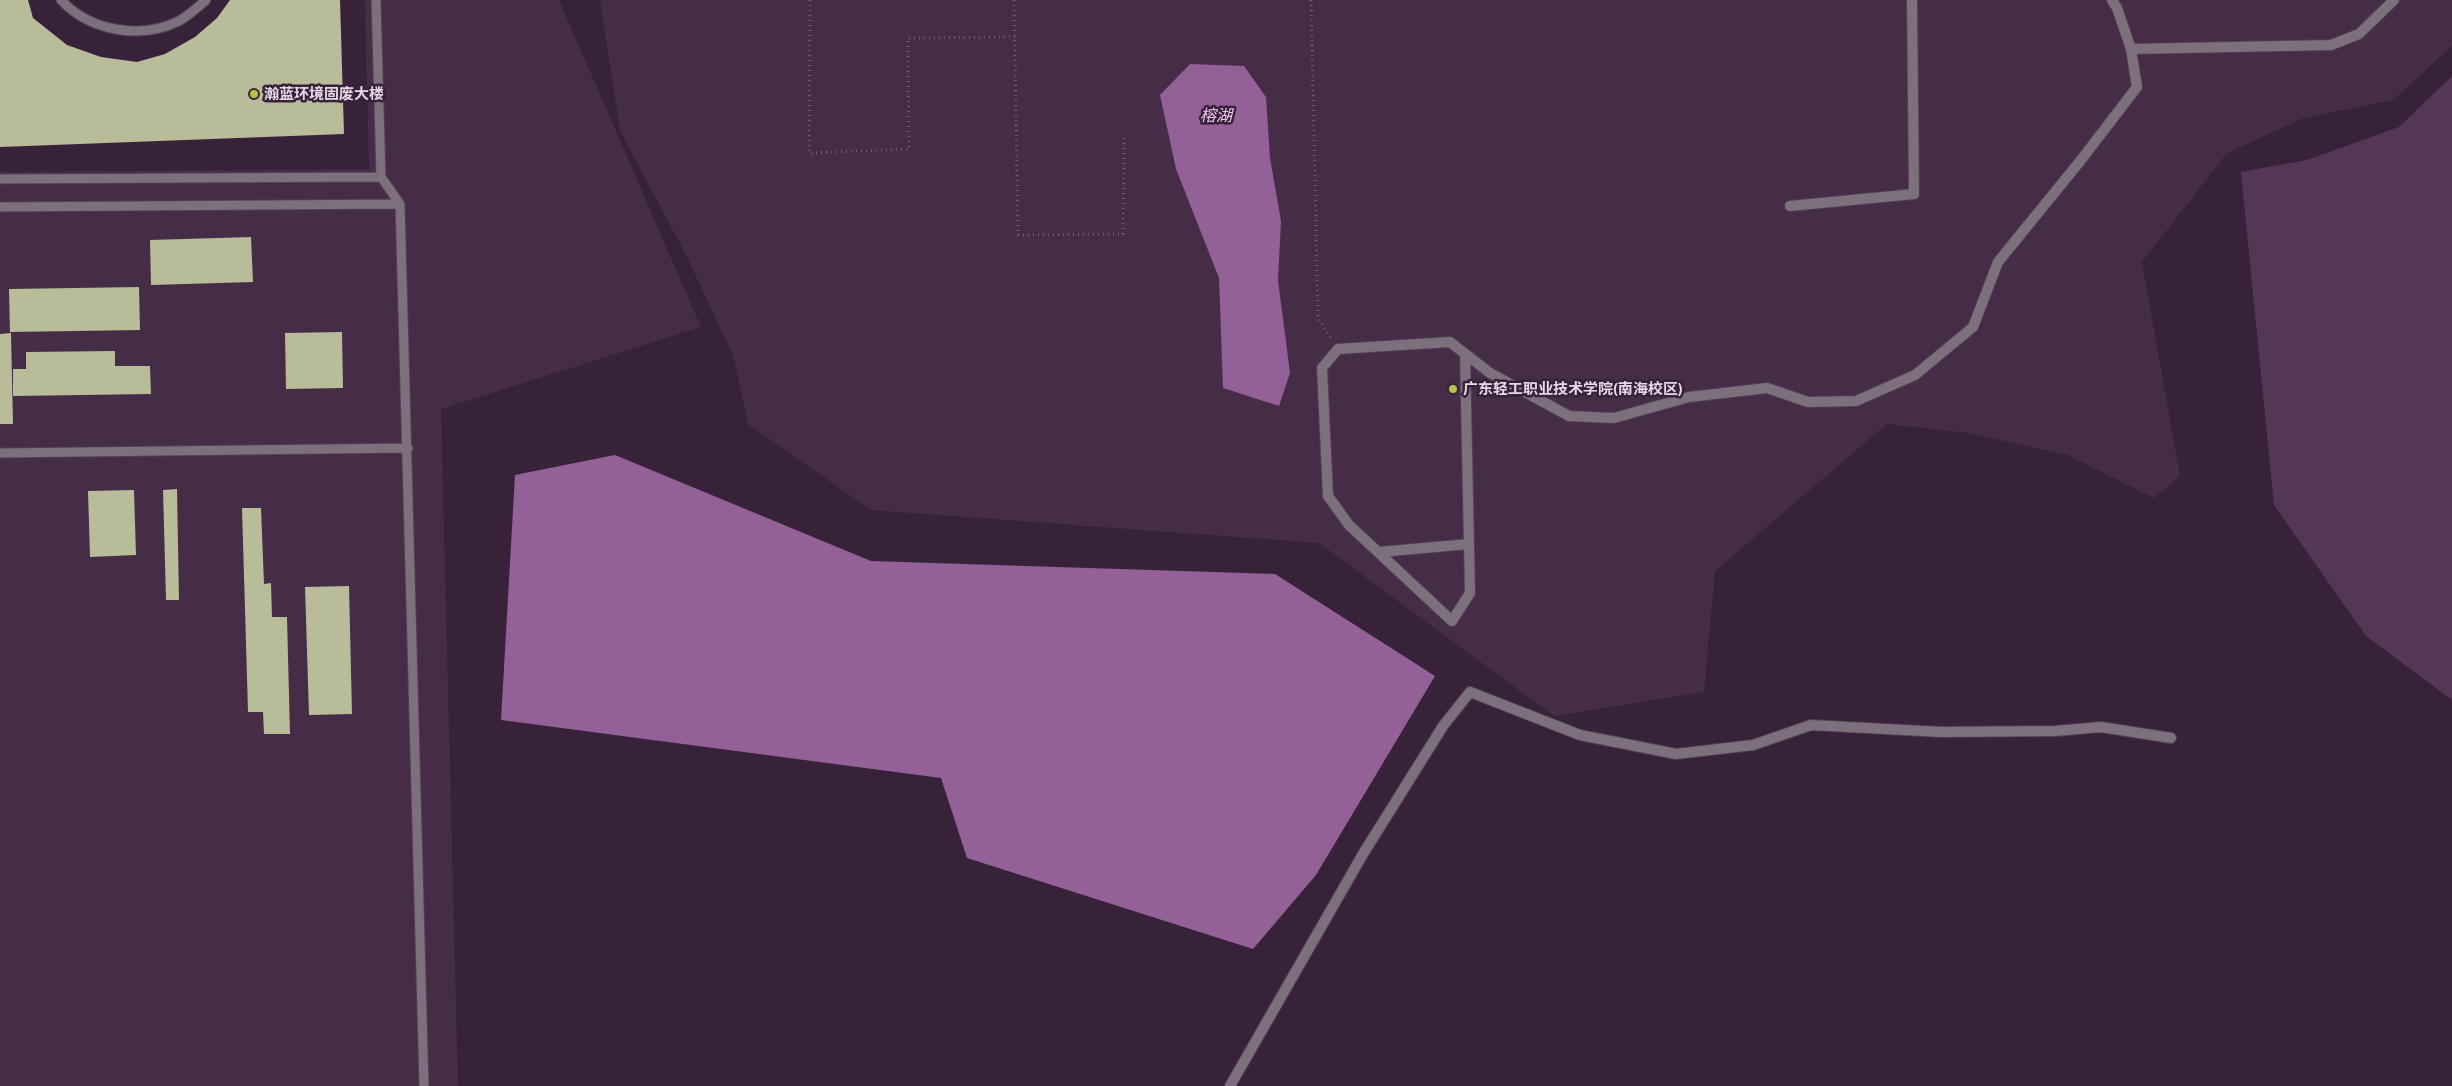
<!DOCTYPE html>
<html>
<head>
<meta charset="utf-8">
<style>
  body { margin:0 }
  canvas { display:block; background:#372239 }
</style>
</head>
<body>
<canvas width="2452" height="1086"></canvas>
<script>
const context = document.querySelector('canvas').getContext('2d');
context.lineJoin = 'round';
function paint(path, color) { context.fillStyle = color; context.fill(path, 'evenodd'); }
function stroke(path, color, width, dash) { context.strokeStyle = color; context.lineWidth = width; context.lineCap = dash ? 'butt' : 'round'; context.setLineDash(dash || []); context.stroke(path); }
function write(font, color, halo, rows, align = 'center') {
  context.font = font + ' "Public Sans","Noto Sans SC",sans-serif'; context.lineWidth = 5; context.setLineDash([]); context.textBaseline = 'middle'; context.strokeStyle = halo; context.fillStyle = color; for (const [text, x, y, turn = 0] of rows) {
    context.save(); context.translate(x, y); context.rotate((+turn || 0) * Math.PI / 180); context.textAlign = isNaN(turn) ? turn : align; if (halo) context.strokeText(text, 0, 0); context.fillText(text, 0, 0); context.restore();
  }
}
paint(new Path2D(`
  M365,0H559L701,327L441,409L458,1086H0V172L369,169Z
  M600,0H2452V46L2393,100L2304,118L2227,153L2142,262L2180,476L2154,498L2068,455L1968,433L1887,424L1715,571L1704,692L1554,716L1319,543L871,510L748,424L733,355L685,253L620,131Z`), '#452c47');
paint(new Path2D(`
  M2452,76V700L2366,636L2274,505L2241,172L2307,160L2399,127Z`), '#543656');
paint(new Path2D(`
  M1190,64L1244,66L1266,97L1270,158L1281,221L1278,280L1290,373L1279,406L1223,388L1219,278L1176,169L1160,95Z
  M615,455L871,561L1275,574L1435,676L1316,875L1253,949L967,858L941,778L501,720L515,475Z`), '#936097');
paint(new Path2D(`
  M0,0H28L33,18L67,45L101,57L137,62L165,54L195,37L217,18L230,0H340L344,134L0,147Z
  M251,237L253,282L151,285L150,240Z
  M139,287L140,330L10,332L9,289Z
  M342,332L343,388L286,389L285,333Z
  M11,333L13,424H0V334Z
  M115,351V366H150L151,394L13,396V369H26V352Z
  M177,489L179,600H166L163,490Z
  M134,490L136,555L90,557L88,491Z
  M242,508H261L264,584L271,583L272,617H287L290,734H264L263,712H248Z
  M349,586L352,714L309,715L305,587Z`), '#b8bc98');
const service = new Path2D(`
  M61,0C90,31 140,40 179,21C188,16 198,7 206,0
  M376,0L381,177L400,204L424,1086
  M0,179L381,177
  M0,207L400,204
  M0,453L408,448`);
const minor = new Path2D(`
  M2112,0L2117,8L2131,49L2331,45L2359,34L2394,0
  M1790,206L1914,194L1912,0
  M1465,354L1470,593L1452,621L1349,525L1328,496L1322,368L1338,349L1450,342L1490,373L1569,416L1614,418L1689,397L1767,388L1808,402L1856,401L1915,375L1973,327L1998,262L2081,160L2137,87L2131,49
  M1379,552L1469,544
  M1230,1086L1363,854L1443,726L1470,692L1580,735L1676,754L1753,745L1811,725L1941,732L2055,731L2101,727L2171,738`);
stroke(service, '#533f55', 11);
stroke(minor, '#533f55', 12);
stroke(new Path2D(`
  M810,0L809,153L909,149L908,38L1015,37
  M1014,0L1018,235L1123,234L1124,135
  M1311,0L1318,318L1331,338`), '#705d71', 3, [1, 4]);
stroke(service, '#7b707c', 9);
stroke(minor, '#7b707c', 10);
for (const [x, y, r, color] of [
  [254,94,5,"#b8c147"],
  [1453,389,5,"#b8c147"]
]) { const dot = new Path2D(); dot.arc(x, y, r, 0, 2 * Math.PI); context.fillStyle = color; context.fill(dot); stroke(dot, '#372239', 2); }
write('bold 15px', '#e5d8e6', '#372239', [
  ["瀚蓝环境固废大楼",264,94],
  ["广东轻工职业技术学院(南海校区)",1463,389]
], 'left');
write('italic 16px', '#f5c8f7', '#372239', [
  ["榕湖",1216,116]
]);
</script>
</body>
</html>
